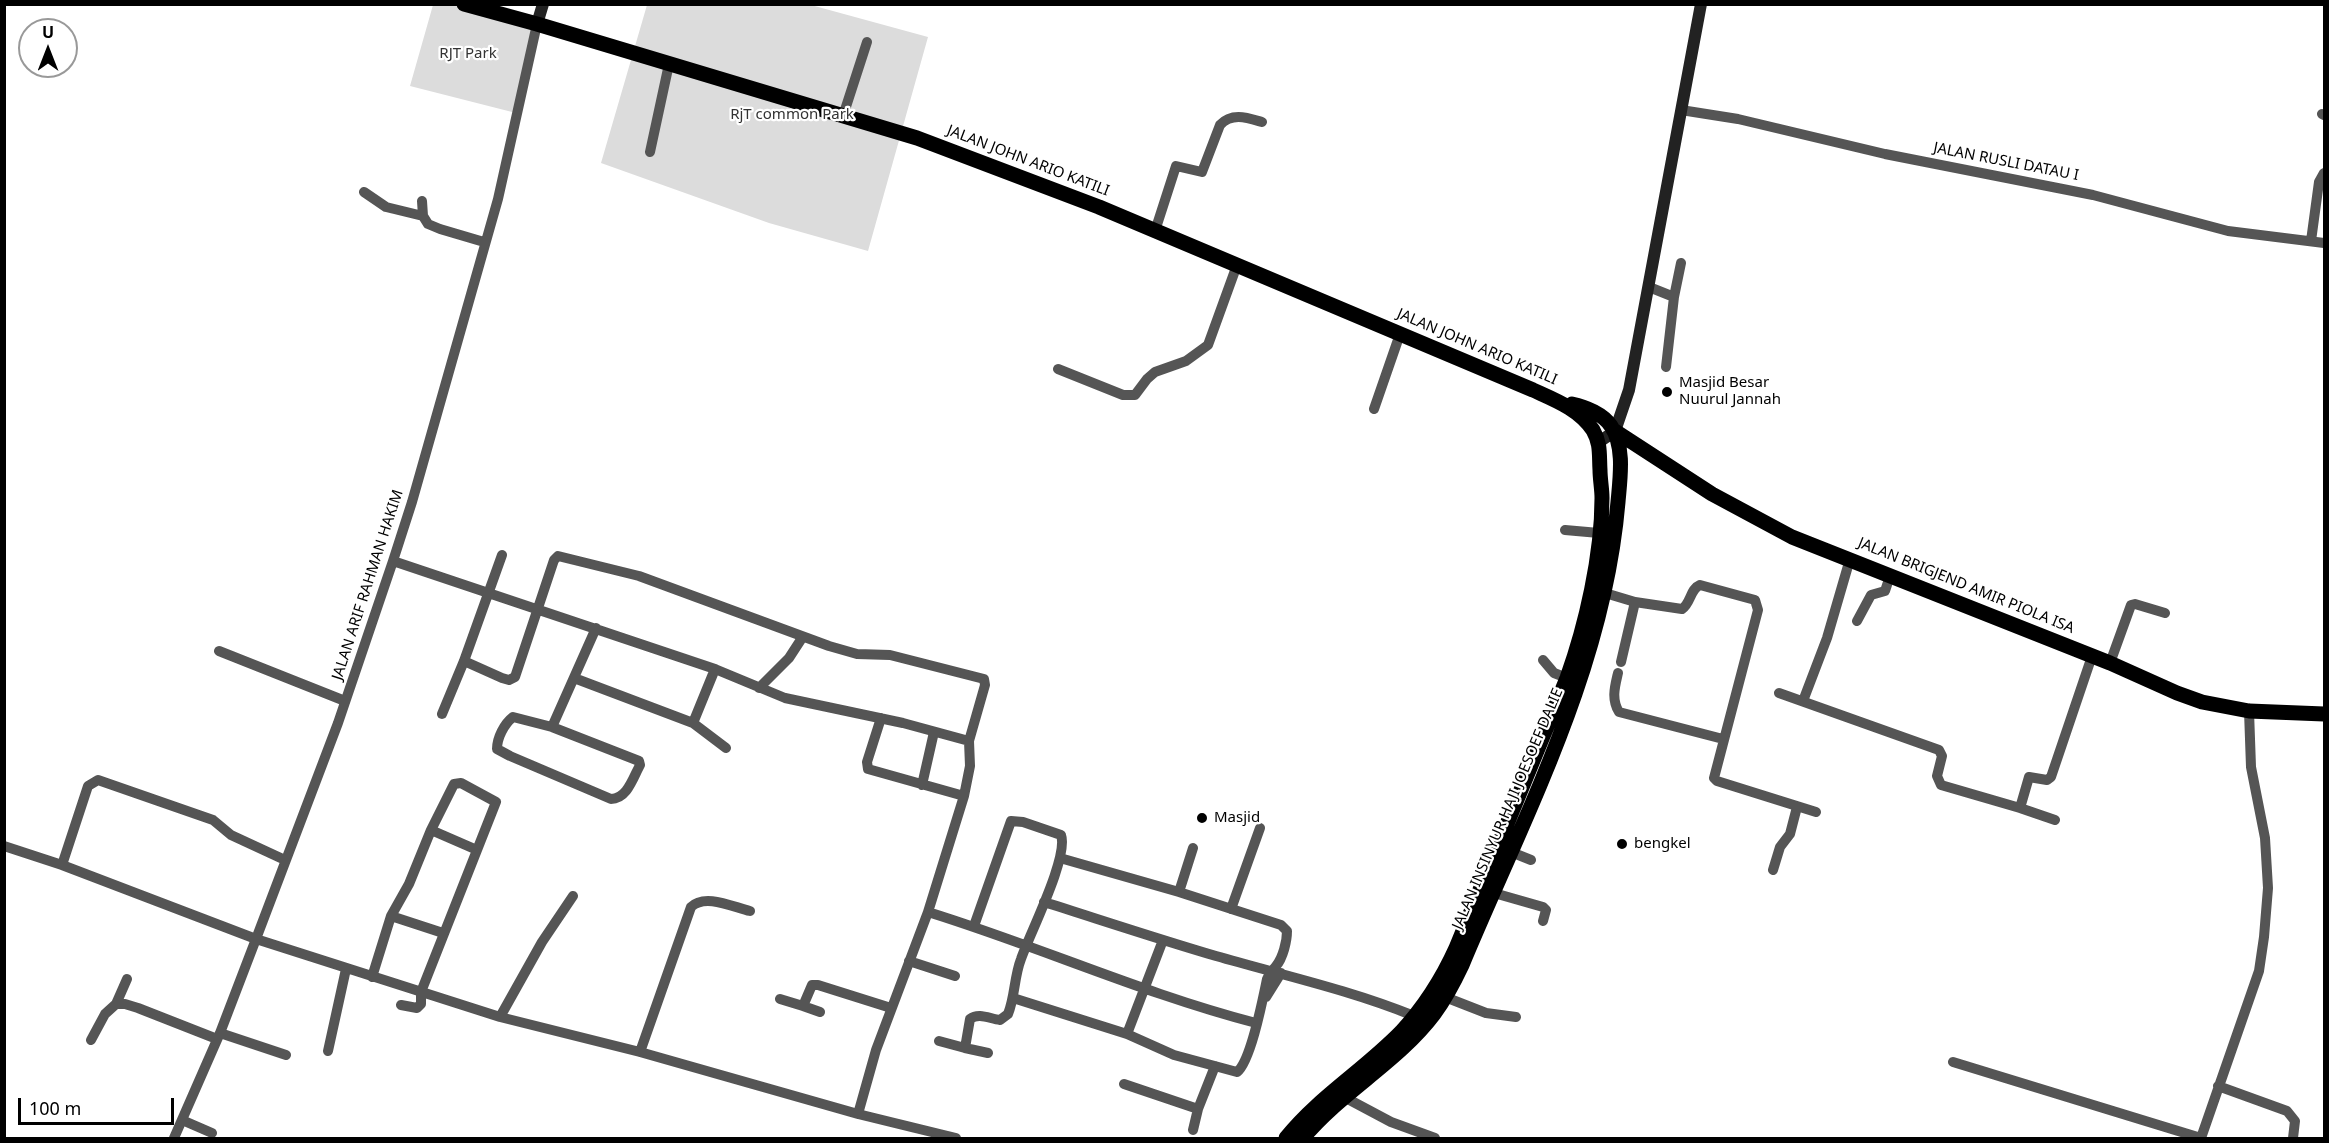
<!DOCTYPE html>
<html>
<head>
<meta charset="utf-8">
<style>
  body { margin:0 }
  #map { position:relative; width:2329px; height:1143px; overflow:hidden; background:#fff; font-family:"Noto Sans",sans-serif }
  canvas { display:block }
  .frame { position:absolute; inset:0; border:6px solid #000; pointer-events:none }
  .north { position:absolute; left:18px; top:18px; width:60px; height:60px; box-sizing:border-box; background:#fff; border:2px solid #999; border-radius:50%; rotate:0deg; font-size:16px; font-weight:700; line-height:24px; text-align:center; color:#000 }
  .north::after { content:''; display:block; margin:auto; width:21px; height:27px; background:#000; clip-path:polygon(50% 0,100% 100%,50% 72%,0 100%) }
  .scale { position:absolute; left:18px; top:1098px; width:156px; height:27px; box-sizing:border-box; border:3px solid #000; border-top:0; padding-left:8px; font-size:18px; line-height:21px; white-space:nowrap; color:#000; -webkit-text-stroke:4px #fff; paint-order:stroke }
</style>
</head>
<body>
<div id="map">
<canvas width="2329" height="1143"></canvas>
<div class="frame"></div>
<div class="north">U</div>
<div class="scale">100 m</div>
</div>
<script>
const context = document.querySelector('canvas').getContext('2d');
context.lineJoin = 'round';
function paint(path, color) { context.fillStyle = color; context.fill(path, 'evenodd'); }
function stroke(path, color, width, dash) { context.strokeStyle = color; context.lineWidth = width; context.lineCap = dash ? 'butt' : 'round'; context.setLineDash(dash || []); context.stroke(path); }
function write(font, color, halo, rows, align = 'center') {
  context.font = font + ' "Noto Sans",sans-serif'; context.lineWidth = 4.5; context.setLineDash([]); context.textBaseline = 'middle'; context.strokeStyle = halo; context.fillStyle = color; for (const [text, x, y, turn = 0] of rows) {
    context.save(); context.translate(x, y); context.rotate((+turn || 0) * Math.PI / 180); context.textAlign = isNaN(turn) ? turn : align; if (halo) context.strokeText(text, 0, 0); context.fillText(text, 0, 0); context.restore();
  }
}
paint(new Path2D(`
  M433,5H460L537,27L516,113L410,86Z
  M647,5H811L928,37L868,251L769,223L601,163Z`), '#dcdcdc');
stroke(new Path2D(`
  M1681,110L1738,119L1885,154L2093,195L2228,231L2324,243
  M2322,114L2324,115
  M843,116L867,42
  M650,152L669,64
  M364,192L386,207L423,216L428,224L440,229L484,242
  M422,201L423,216
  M1155,231L1176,166L1202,172L1220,125C1232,112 1248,118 1262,122
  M2311,241L2319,182L2324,173
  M1649,287L1674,297
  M1666,367L1674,297L1681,263
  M1058,369L1123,395H1135L1147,379L1155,372L1186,361L1208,345L1237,265
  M1374,409L1400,334
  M1565,530L1599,533
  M393,561L715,669L785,698L903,723L969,741
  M1605,593L1635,602L1621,662
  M1635,602L1682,609C1691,603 1690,589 1700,585L1755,600L1758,610L1714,778L1717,781L1816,812
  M1857,621L1871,595L1885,591L1890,576
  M219,651L345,701
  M1543,660L1554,673L1567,678
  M464,661L502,678L509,680L515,677L554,560L558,556L639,576L829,646L857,654L890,655L984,679L985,685L969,741L970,766L964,796
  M2110,663L2131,605L2135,604L2165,613
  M1618,673C1615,686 1611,699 1619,712L1723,739
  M574,678L693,723L715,669
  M759,688L789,658L802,638
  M1779,693L1939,750L1942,756L1937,776L1941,785L2020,808L2029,777L2047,780L2051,777L2092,656
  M1803,701L1827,638L1850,559
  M442,714L464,661L502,555
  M693,723L726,748
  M552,727L513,717C504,724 497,738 497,749L510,756L611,799C627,799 633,778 640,765L639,761L552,727L596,628
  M922,785L934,732
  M2020,808L2055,820
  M4,846L62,865L256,939L500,1017L640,1052L858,1114L956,1138
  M1511,852L1531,860
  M62,865L88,786L98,780L213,820L231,835L285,860
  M1773,870L1780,847L1790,834L1797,807
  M1179,892L1193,848
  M1494,893L1543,907L1546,910L1543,921
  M1044,902C1101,920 1158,939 1216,956C1282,975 1350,990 1414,1016
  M1231,909L1260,828
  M928,912C1038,946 1144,994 1256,1023
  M391,916L443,933
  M909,961L955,976
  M372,977L391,916L409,884L431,830L477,850
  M1266,997L1281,973
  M1445,997L1486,1013L1516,1017
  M1013,998L1127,1034L1174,1055L1237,1072C1251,1061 1263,998 1267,979C1269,973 1272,971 1276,966C1283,958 1287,941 1287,931L1281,925L1179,892L1060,858
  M780,999L803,1006L812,985H818L891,1008
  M116,1004L127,979
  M401,1005L417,1008L421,1004V992L496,802L461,783L454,784L431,830
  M803,1006L820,1012
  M500,1017L542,942L573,896
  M220,1033L286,1055
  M1127,1034L1163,940
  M91,1040L105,1014L116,1004H125L138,1008L217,1039
  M939,1041L965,1048L970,1019C979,1012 990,1019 1000,1020L1008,1014C1015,997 1014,977 1021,959C1029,935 1069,857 1061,835L1023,822L1011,821L974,926
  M965,1048L988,1053
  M328,1051L346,969
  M640,1052L691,907C705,893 733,907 750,911
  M1953,1062L2201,1138
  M1124,1084L1198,1109
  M2218,1086L2287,1111L2295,1121L2293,1138
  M1344,1097L1391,1122L1435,1138
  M858,1114L876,1050L928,912L964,796L868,769L867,762L881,718
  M182,1120L212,1133
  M1193,1130L1198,1109L1215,1066
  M174,1138L220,1033L256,939L338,723L393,561L412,502L498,199L537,24
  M2201,1138L2259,971L2264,937L2268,888L2265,838L2251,767L2249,711`), '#555', 10);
stroke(new Path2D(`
  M537,24L543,4
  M1599,442L1615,431L1629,390L1701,4`), '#222', 12);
stroke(new Path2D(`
  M464,4L537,24L917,138L1099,207L1533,390C1555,400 1579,409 1593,430C1601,444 1599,455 1600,470C1600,479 1602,489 1602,498C1602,555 1586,625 1567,678L1456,948C1442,979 1424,1007 1401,1032C1364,1070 1319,1097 1286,1138
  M1615,431L1712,494L1792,537L2110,663L2177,693L2202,702L2249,711L2324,714
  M1303,1138C1341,1092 1398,1062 1434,1014C1445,999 1454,982 1462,965C1525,814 1604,668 1618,502C1620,479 1625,446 1611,426C1603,414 1586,407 1572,404`), '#000', 15);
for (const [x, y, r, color] of [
  [1667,392,6,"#000"],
  [1202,818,6,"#000"],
  [1622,844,6,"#000"]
]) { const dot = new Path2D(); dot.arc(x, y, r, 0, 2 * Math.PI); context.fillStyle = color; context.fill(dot); stroke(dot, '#fff', 2); }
write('15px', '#333', '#fff', [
  ["RJT Park",468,54],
  ["RjT common Park",792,115]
]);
write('15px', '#000', '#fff', [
  ["JALAN JOHN ARIO KATILI",1028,161,21],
  ["JALAN RUSLI DATAU I",2006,162,11],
  ["JALAN JOHN ARIO KATILI",1477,347,23],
  ["JALAN ARIF RAHMAN HAKIM",368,585,-72],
  ["JALAN BRIGJEND AMIR PIOLA ISA",1966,586,22],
  ["JALAN INSINYUR HAJI JOESOEF DALIE",1508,809,-67]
]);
write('15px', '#000', '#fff', [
  ["Masjid Besar",1679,383],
  ["Nuurul Jannah",1679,400],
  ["Masjid",1214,818],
  ["bengkel",1634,844]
], 'left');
</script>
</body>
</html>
